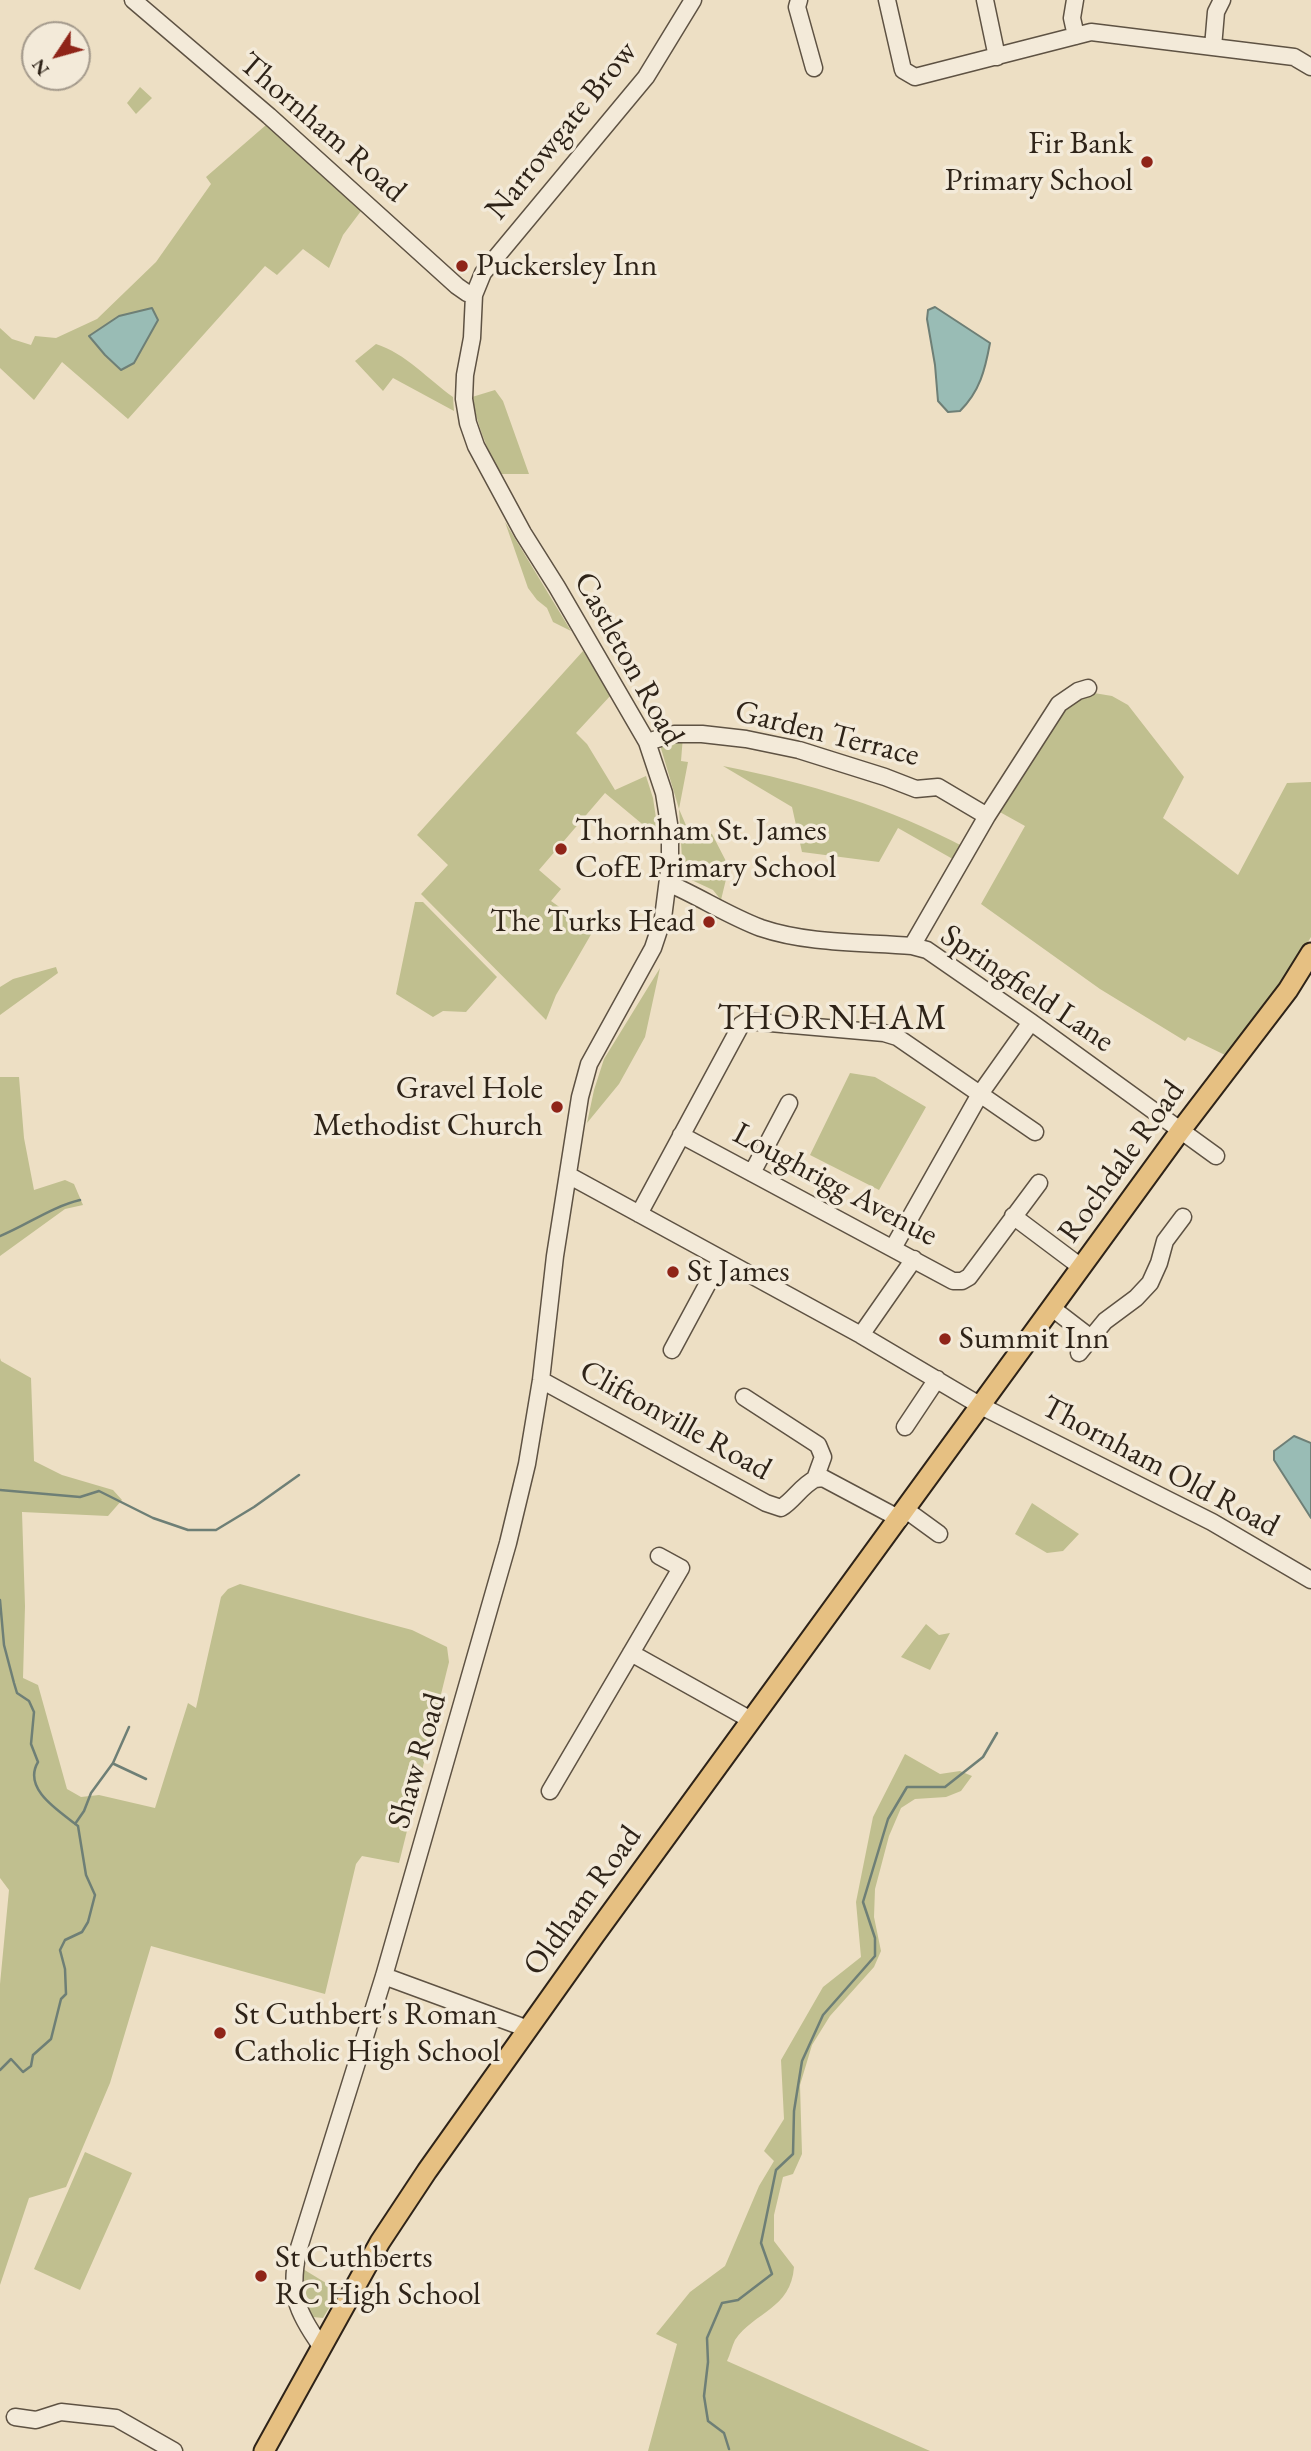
<!DOCTYPE html>
<html>
<head>
<meta charset="utf-8">
<style>
  body { margin:0 }
  #map { position:relative; width:1311px; height:2451px; overflow:hidden; background:#eddfc4; font-family:"EB Garamond",serif }
  canvas { display:block }
  .north { position:absolute; left:21px; top:21px; width:70px; height:70px; box-sizing:border-box; background:#f3ead9; border:2px solid #a49a8c; border-radius:50%; rotate:234deg; font-size:19px; font-weight:700; line-height:28px; text-align:center; color:#2e2318 }
  .north::after { content:''; display:block; margin:auto; width:24px; height:32px; background:#8f2418; clip-path:polygon(50% 0,100% 100%,50% 72%,0 100%) }
</style>
</head>
<body>
<div id="map">
<canvas width="1311" height="2451"></canvas>
<div class="north">N</div>
</div>
<script>
const context = document.querySelector('canvas').getContext('2d');
context.lineJoin = 'round';
function paint(path, color) { context.fillStyle = color; context.fill(path, 'evenodd'); }
function stroke(path, color, width, dash) { context.strokeStyle = color; context.lineWidth = width; context.lineCap = dash ? 'butt' : 'round'; context.setLineDash(dash || []); context.stroke(path); }
function write(font, color, halo, rows, align = 'center') {
  context.font = font + ' "EB Garamond",serif'; context.lineWidth = 7; context.setLineDash([]); context.textBaseline = 'middle'; context.strokeStyle = halo; context.fillStyle = color; for (const [text, x, y, turn = 0] of rows) {
    context.save(); context.translate(x, y); context.rotate((+turn || 0) * Math.PI / 180); context.textAlign = isNaN(turn) ? turn : align; if (halo) context.strokeText(text, 0, 0); context.fillText(text, 0, 0); context.restore();
  }
}
paint(new Path2D(`
  M140,87L152,98L136,114L127,103Z
  M266,125L361,211L343,235L329,268L303,249L277,275L265,266L128,419L62,362L34,400L0,368V328L12,339L31,345L35,336L56,338L97,319L156,262L211,184L206,177Z
  M376,344C405,353 429,380 453,397L454,411L393,378L383,391L355,361Z
  M495,390L503,401L529,474H500C487,449 477,425 472,397Z
  M505,522L571,631L553,622L547,608L537,600L528,588Z
  M583,651L611,695L576,733L587,744L615,790L646,776L653,798L659,838L605,793L539,870L561,889L551,901L593,931L556,995L546,1020L421,894L448,865L417,835Z
  M1094,693L1112,696L1128,705L1184,777L1163,818L1238,875L1287,783L1311,782V937L1290,971L1225,1055L1188,1037L1185,1041L1100,989L981,904L1025,826L998,811L1059,712L1074,700Z
  M683,736L681,761L688,762L679,809L688,830L712,834L729,867L721,900L713,890L683,876L679,809L660,745Z
  M723,766C808,783 889,807 966,848L958,862L898,828L879,862L802,852L792,807Z
  M415,902H423L497,977L466,1012L443,1011L433,1017L396,994Z
  M56,967L58,973L0,1015V987L13,979Z
  M660,968L645,1037L619,1084L587,1123L594,1090L604,1059Z
  M850,1073L875,1077L926,1107L879,1190L810,1155Z
  M0,1077H19L24,1138L34,1190L65,1180L74,1184L83,1205L65,1209L0,1256Z
  M0,1358L1,1361L31,1378L34,1461L62,1475L113,1490L122,1500L108,1516L22,1512L25,1606L23,1678L38,1685L67,1789L81,1797L99,1795L155,1808L188,1703L196,1708L221,1597L228,1589L240,1584L412,1630L447,1647L449,1662L399,1863L362,1856L356,1864L325,1994L151,1946L110,2083L66,2187L29,2198L0,2285V1984L9,1890L0,1878Z
  M1032,1503L1079,1534L1063,1551L1047,1553L1015,1534Z
  M926,1624L939,1635L950,1633L930,1670L901,1657Z
  M905,1754L940,1774L960,1771L972,1776L961,1791L946,1797L915,1799L901,1808L889,1836L875,1889L874,1917L881,1951L874,1967L830,2016L812,2045L800,2085L802,2154L793,2174L783,2177L774,2215V2241L794,2267C791,2309 754,2312 735,2340C732,2346 730,2355 727,2361L930,2451H648L677,2344L656,2334L690,2292L725,2266L759,2186L774,2161L764,2151L784,2119L781,2060L823,1987L861,1957L856,1902L873,1817Z
  M85,2152L132,2173L80,2290L34,2269Z
  M303,2269L339,2291L323,2318L313,2317L306,2309Z`), '#c0bf8f');
const water = new Path2D(`
  M935,307L990,343C985,370 980,391 960,411L948,412L938,401L935,365L927,319L928,310Z
  M152,308L158,320L134,363L121,370L105,355L89,336L119,316Z
  M1294,1436L1311,1443V1518L1274,1460V1451Z`);
paint(water, '#99bcb5');
stroke(water, '#6e7f76', 2);
stroke(new Path2D(`
  M0,1236C27,1225 51,1207 80,1200
  M0,1490L80,1497L99,1491L153,1518L188,1530H216L254,1507L299,1475
  M0,1600L4,1645L14,1683L17,1693L29,1701L34,1712L31,1744L38,1762C22,1789 59,1811 78,1826L86,1875L95,1895L88,1922L82,1932L65,1940L60,1950L65,1969L66,1994L61,1999L51,2039L33,2055L31,2066L23,2072L11,2059L0,2070
  M114,1764L146,1779
  M75,1824L84,1811L91,1793L113,1763L129,1727
  M729,2449L724,2433L708,2421L704,2396L708,2362L707,2338L722,2303L738,2300L772,2274L761,2243L776,2170L793,2154L794,2111L802,2061L823,2015L875,1956V1938L863,1902L888,1819L907,1787H945L983,1757L997,1733`), '#6e7f76', 2.5);
const minor = new Path2D(`
  M133,0L269,116L457,286L467,293L474,295
  M799,0L797,7L814,68
  M887,0L903,70L915,77L1091,32L1294,57L1311,67
  M985,0L997,57
  M1075,0L1072,18L1076,36
  M1213,47L1216,12L1222,0
  M647,742L674,734H702L746,739L799,750L885,777L916,789L938,787L987,816
  M668,883C700,897 729,916 761,928C808,944 863,942 912,946L927,950L1031,1022L1216,1156
  M912,946L987,816L1059,704L1078,691L1088,688
  M681,1135L953,1281H962L969,1277L1039,1183
  M752,1173L789,1103
  M568,1175L861,1335L981,1406L1212,1522L1311,1580
  M639,1214L741,1025L747,1021L884,1033L897,1037L1035,1132
  M1013,1216L1081,1267
  M893,1248L980,1094L1031,1022
  M1052,1308L1091,1338L1105,1321L1136,1298L1150,1283L1159,1263L1165,1241L1183,1217
  M861,1335L914,1259
  M672,1350L721,1259
  M1079,1353L1091,1338
  M541,1380L766,1503L781,1508C794,1500 801,1486 815,1479
  M744,1397L818,1445L823,1457L815,1479L823,1478L900,1519
  M905,1427L937,1379
  M906,1510L939,1534
  M631,1653L751,1720
  M550,1791L681,1568L659,1556
  M384,1976L528,2029
  M321,2346C296,2311 289,2293 298,2251L384,1976L508,1543L527,1464L541,1380L555,1256L580,1097L589,1064L653,948L663,918L670,863V830L664,793L647,742L557,587L523,533L476,446L468,423L464,399L465,375L472,338L474,295L483,273L646,77L693,0
  M15,2417L36,2420L61,2412L116,2418L174,2451`);
const major = new Path2D(`
  M264,2451L380,2242L427,2171L594,1936L1181,1130L1288,990L1311,953`);
stroke(minor, '#5e5243', 19);
stroke(major, '#2e2318', 23);
stroke(minor, '#f3ead9', 16);
stroke(major, '#e6c082', 19);
for (const [x, y, r, color] of [
  [1147,162,7,"#8f2418"],
  [462,266,7,"#8f2418"],
  [561,849,7,"#8f2418"],
  [709,922,7,"#8f2418"],
  [557,1107,7,"#8f2418"],
  [673,1272,7,"#8f2418"],
  [945,1339,7,"#8f2418"],
  [220,2033,7,"#8f2418"],
  [261,2276,7,"#8f2418"]
]) { const dot = new Path2D(); dot.arc(x, y, r, 0, 2 * Math.PI); context.fillStyle = color; context.fill(dot); stroke(dot, '#f3ead9', 2.5); }
write('32px', '#2e2318', '#f3ead9', [
  ["Thornham Road",322,128,41],
  ["Narrowgate Brow",562,131,-51],
  ["Castleton Road",628,659,61],
  ["Garden Terrace",827,734,14],
  ["Springfield Lane",1027,989,34],
  ["Rochdale Road",1122,1162,-54],
  ["Loughrigg Avenue",835,1185,28],
  ["Cliftonville Road",675,1421,29],
  ["Thornham Old Road",1160,1467,28],
  ["Shaw Road",418,1761,-74],
  ["Oldham Road",583,1901,-54]
]);
write('32px', '#2e2318', '#f3ead9', [
  ["Fir Bank",1133,144,"right"],
  ["Primary School",1133,181,"right"],
  ["Puckersley Inn",476,266],
  ["Thornham St. James",575,831],
  ["CofE Primary School",575,868],
  ["The Turks Head",695,922,"right"],
  ["Gravel Hole",543,1089,"right"],
  ["Methodist Church",543,1126,"right"],
  ["St James",687,1272],
  ["Summit Inn",959,1339],
  ["St Cuthbert's Roman",234,2015],
  ["Catholic High School",234,2052],
  ["St Cuthberts",275,2258],
  ["RC High School",275,2295]
], 'left');
context.letterSpacing = '2px';
write('35px', '#2e2318', '#f3ead9', [
  ["THORNHAM",833,1019]
]);
context.letterSpacing = '0px';
</script>
</body>
</html>
